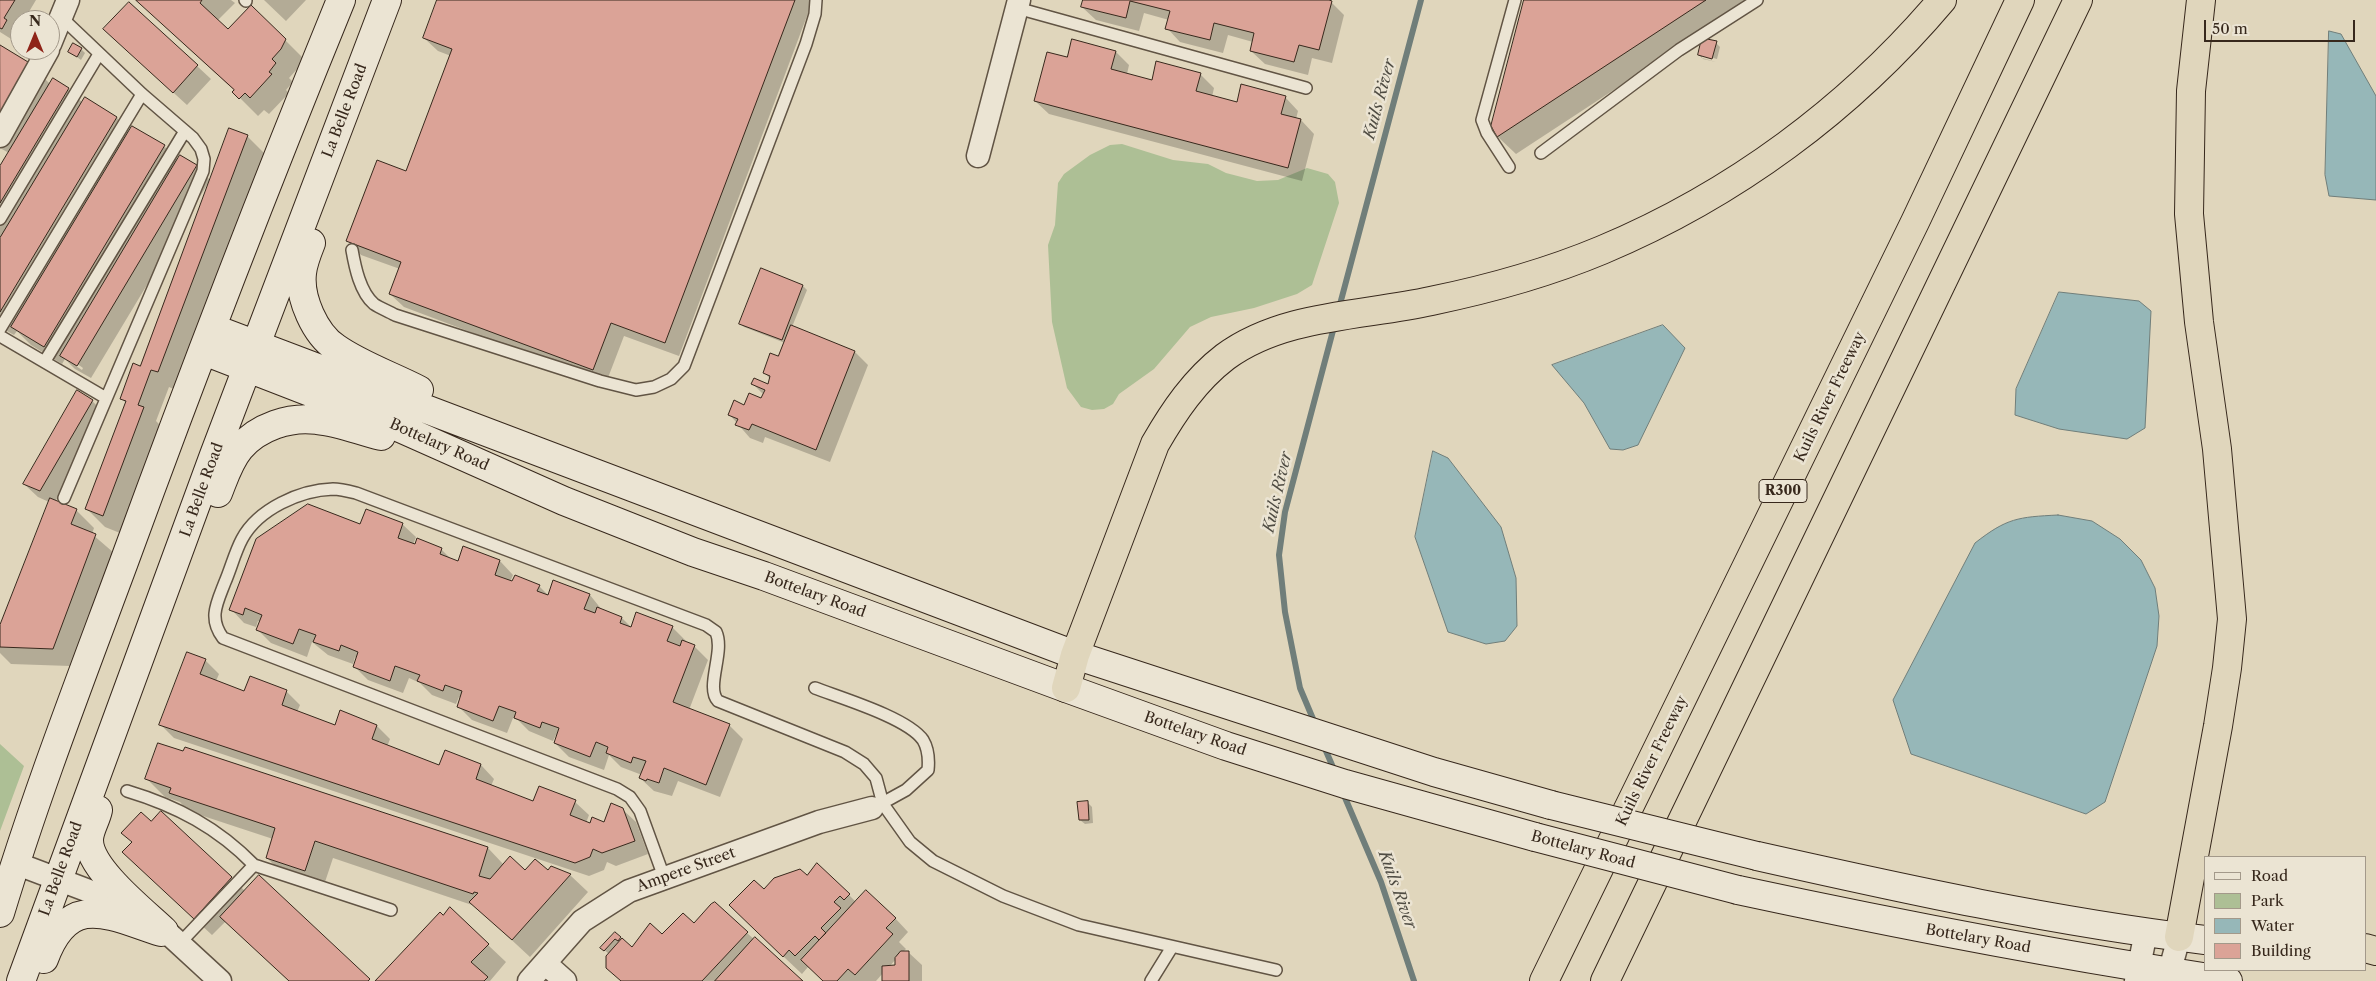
<!DOCTYPE html>
<html>
<head>
<meta charset="utf-8">
<style>
  body { margin:0 }
  #map { position:relative; width:2376px; height:981px; overflow:hidden; background:#e0d6bc; font-family:"Libre Caslon Text",serif }
  canvas { display:block }
  .legend { position:absolute; left:2204px; top:856px; width:162px; height:115px; box-sizing:border-box; background:#ebe4d3; border:1px solid #a3998a; margin:0; padding:6px 9px; list-style:none; font-size:15px; color:#37281c }
  .legend li { display:flex; align-items:center; gap:10px; height:25px }
  .legend b { width:25px; border:1px solid #a3998a }
  .north { position:absolute; left:10px; top:10px; width:50px; height:50px; box-sizing:border-box; background:#ebe4d3; border:1px solid #a3998a; border-radius:50%; rotate:0deg; font-size:14px; font-weight:700; line-height:20px; text-align:center; color:#37281c }
  .north::after { content:''; display:block; margin:auto; width:18px; height:22px; background:#8f2418; clip-path:polygon(50% 0,100% 100%,50% 72%,0 100%) }
  .scale { position:absolute; left:2204px; top:20px; width:151px; height:22px; box-sizing:border-box; border:2px solid #37281c; border-top:0; padding-left:6px; font-size:15px; line-height:18px; white-space:nowrap; color:#37281c; -webkit-text-stroke:4px #ebe4d3; paint-order:stroke }
</style>
</head>
<body>
<div id="map">
<canvas width="2376" height="981"></canvas>
<ul class="legend">
<li><b style="height:6px;background:#ebe4d3"></b>Road</li>
<li><b style="height:14px;background:#adbf95"></b>Park</li>
<li><b style="height:14px;background:#96b7b8"></b>Water</li>
<li><b style="height:14px;background:#dba397"></b>Building</li>
</ul>
<div class="north">N</div>
<div class="scale">50 m</div>
</div>
<script>
const context = document.querySelector('canvas').getContext('2d');
context.lineJoin = 'round';
function paint(path, color) { context.fillStyle = color; context.fill(path, 'evenodd'); }
function stroke(path, color, width, dash) { context.strokeStyle = color; context.lineWidth = width; context.lineCap = dash ? 'butt' : 'round'; context.setLineDash(dash || []); context.stroke(path); }
function write(font, color, halo, rows, align = 'center') {
  context.font = font + ' "Libre Caslon Text",serif'; context.lineWidth = 5; context.setLineDash([]); context.textBaseline = 'middle'; context.strokeStyle = halo; context.fillStyle = color; for (const [text, x, y, turn = 0] of rows) {
    context.save(); context.translate(x, y); context.rotate((+turn || 0) * Math.PI / 180); context.textAlign = isNaN(turn) ? turn : align; if (halo) context.strokeText(text, 0, 0); context.fillText(text, 0, 0); context.restore();
  }
}
paint(new Path2D(`
  M1122,144L1173,160L1208,164L1226,173L1257,181L1278,180L1307,168L1328,174L1335,182L1339,203L1312,285L1297,294L1254,308L1211,317L1190,327L1154,369L1119,394L1113,404L1104,409L1092,410L1081,407L1067,388L1052,322L1048,245L1055,225L1058,183L1064,174L1090,155L1110,145Z
  M0,744L24,766L0,831Z`), '#adbf95');
const water = new Path2D(`
  M2329,31L2341,34L2376,96V200L2329,196L2325,175Z
  M2059,292L2139,301L2151,311L2145,428L2127,439L2059,429L2015,415L2016,389Z
  M1663,325L1685,348L1638,445L1623,450L1610,449L1584,403L1552,365Z
  M1433,451L1448,458L1501,527L1516,578L1517,626L1505,641L1486,644L1448,632L1415,537Z
  M2058,515L2092,521L2120,539L2141,560L2155,588L2159,616L2157,646L2105,802L2086,814L1911,754L1893,700L1975,543C2007,518 2018,517 2058,515Z`);
paint(water, '#96b7b8');
stroke(water, '#707e7a', 1);
paint(new Path2D(`
  M0,0H36L24,20H20L17,32L20,35L16,42L0,32Z
  M136,0H231L235,3L217,21L228,31L251,6L303,58L299,67L289,78L293,82L286,90L289,93L269,114L264,110L258,116L234,92L235,91Z
  M264,0H306L286,21Z
  M439,0H813L679,356L624,336L606,383L404,307L390,294L400,269L361,255L348,241L407,173L451,56L438,51L424,38Z
  M1084,0H1324L1331,2L1344,15L1332,63L1312,58L1308,75L1265,64L1251,51L1253,42L1228,35L1223,53L1180,42L1167,28L1169,20L1144,13L1139,31L1096,20L1082,7Z
  M1525,0H1751L1516,154L1498,137L1493,126Z
  M129,3L211,79L187,105L119,43Z
  M1716,43L1720,47L1717,59L1702,55V58L1716,62L1703,59L1699,55Z
  M0,46L32,66L50,84L68,89L83,103L85,99L117,118L130,132L133,127L164,146L178,160L196,166L210,180L91,378L75,369L65,359L62,364L31,345L17,331L14,335L0,327V168L9,153L0,148ZM76,363L83,368L82,370L76,366Z
  M81,49L85,53L81,60L70,52Z
  M1116,52L1129,65L1127,74L1153,81L1200,74L1214,88L1212,97L1237,103L1285,97L1298,111L1296,119L1301,120L1314,134L1302,181L1049,114L1035,101L1068,59Z
  M247,136L265,154L176,390L169,387L156,421L161,426L120,533L105,527L87,509L126,403L121,398L141,367Z
  M761,269L803,286L807,290L792,327L855,352L868,365L830,462L765,437L763,443L750,438L729,414L762,400L764,395L753,384L768,385L770,379L764,372L779,358L785,343L744,327L740,323Z
  M92,401L106,414L55,502L76,510L94,528L92,534L114,553L70,666L11,664L0,653V629L49,502L38,497L24,484Z
  M402,524L416,537L413,545L441,549L452,560L458,562L464,547L500,561L513,575L510,582L539,586L549,596L554,582L590,595L602,610L622,618L632,628L672,627L686,641L685,643L694,646L708,660L689,710L729,725L743,739L720,797L678,781L672,796L654,791L640,778L642,775L621,767L609,755L604,770L569,757L555,743L558,735H556L553,741L529,731L518,720L513,718L507,733L472,720L458,706L461,698L459,697L456,704L432,695L420,683L409,678L403,693L368,680L354,666L357,659L355,657L353,664L328,655L312,642L307,657L271,643L258,630L261,622L258,621L256,627L244,623L231,609L361,525Z
  M205,660L219,674L216,681L245,692L286,691L300,705L297,712L335,727L377,726L390,739L387,747L440,767L445,752L481,765L494,779L491,786L534,803L575,802L589,815L586,823L590,824L605,823L622,809L636,822L648,854L616,866L607,862L604,870L589,876L174,738L161,725Z
  M186,748L488,848L504,865L525,871H548L570,875L588,892L530,957L475,906L333,858L323,888L285,876L267,858L273,839L188,811L180,802L165,797L147,779L184,753Z
  M1088,803L1092,807L1093,823L1085,824L1080,820Z
  M161,812L245,891L259,876L370,981H289L226,921L212,935L142,870L151,823Z
  M807,876L849,895L856,902L895,918L908,932L899,942L906,949L903,952H908L922,965V981H883V973L876,981H824L808,967L802,974L748,923L765,890ZM896,959V967H889Z
  M694,924L747,933L801,981H621L609,954L602,948L615,934L632,949Z
  M488,945L506,962L490,981H377Z`), '#0003');
stroke(new Path2D(`
  M1339,308L1421,0
  M1316,726L1300,688L1285,612L1279,555L1285,512L1335,323
  M1323,744L1335,772
  M1343,793L1381,882L1414,981`), '#707e7a', 6);
const building = new Path2D(`
  M0,0H15L4,18L7,20L2,29L0,28Z
  M136,0H202L200,3L228,29L251,5L286,39L281,49L272,59L276,63L269,72L272,74L250,98L245,93L239,99L232,92L234,90Z
  M437,0H795L665,343L611,323L593,370L389,294L401,262L346,241L377,160L406,171L452,49L423,38Z
  M1083,0H1329L1332,1L1319,50L1299,45L1294,62L1250,51L1254,33L1214,23L1210,40L1165,29L1170,11L1130,1L1126,18L1081,7Z
  M1524,0H1706L1497,137L1491,126Z
  M129,2L198,65L173,93L103,29Z
  M1702,38L1717,41L1712,59L1698,55Z
  M1072,39L1116,51L1111,69L1152,80L1156,61L1201,73L1196,91L1237,102L1241,84L1286,96L1281,114L1301,119L1288,168L1034,101L1047,52L1067,57Z
  M73,43L82,48L77,57L68,52Z
  M0,45L33,65L0,121Z
  M53,78L69,88L0,203V166Z
  M85,97L117,117L0,312V238Z
  M132,126L165,145L44,347L11,327Z
  M229,128L248,135L158,372L151,370L138,405L144,407L103,516L85,509L126,401L120,399L133,363L140,366Z
  M180,155L197,165L77,366L60,356Z
  M761,268L803,285L782,340L739,324Z
  M791,325L855,351L816,450L752,424L749,430L735,425L738,419L728,415L734,400L744,405L749,393L761,398L765,390L751,384L754,378L768,384L770,376L763,373L770,353L778,356Z
  M77,390L93,400L40,491L23,484Z
  M50,498L77,509L71,524L96,534L53,649L0,647V625Z
  M308,504L360,524L366,509L403,523L398,538L415,544L417,538L442,548L440,554L458,561L463,546L500,560L495,575L512,581L515,575L540,585L537,591L548,595L553,580L590,594L584,609L595,613L597,607L622,617L620,623L631,627L636,612L673,626L667,641L680,646L682,640L695,645L673,702L730,724L706,785L664,768L659,783L647,779L646,781L639,778L646,761L633,757L631,763L606,753L608,747L596,742L590,757L554,743L559,728L542,722L540,728L514,718L516,712L499,706L493,721L457,707L462,691L445,685L443,691L417,681L420,675L395,666L390,681L353,667L358,652L341,645L339,651L313,642L316,635L299,629L293,644L256,630L262,615L245,608L243,615L229,610L256,539Z
  M187,652L206,659L200,674L244,691L250,676L287,690L282,705L335,725L340,710L377,725L372,739L439,765L445,750L481,764L476,779L533,801L539,786L576,800L570,815L590,823L592,817L604,822L611,803L623,808L635,841L602,853L593,849L590,857L575,863L159,725Z
  M158,743L183,751L185,747L488,847L479,876L490,879L510,856L525,870L535,859L548,870L551,866L571,874L512,940L469,902L478,893L474,892L473,894L315,841L305,871L266,858L275,828L169,793L171,788L145,779Z
  M1088,801L1089,820H1079L1077,802Z
  M161,811L232,877L194,919L122,852L132,842L121,833L141,812L151,821Z
  M817,863L850,894L844,900L840,896L834,902L841,908L821,928L826,933L819,940L815,936L795,956L789,950L783,957L729,905L754,880L764,889L774,878L800,869L807,875Z
  M259,875L370,979L368,981H289L220,917Z
  M866,890L896,918L886,928L893,934L855,975L848,969L837,981H823L801,960Z
  M715,902L748,932L702,981H621L606,968V956L622,938L632,947L650,923L662,934L683,913L694,923L711,904Z
  M450,907L489,944L471,962L488,977L484,981H375L440,912L443,915Z
  M615,932L621,937L618,941L615,939L604,951L600,948Z
  M755,937L803,981H715Z
  M901,951H909V981H882V966L895,965V958Z`);
paint(building, '#dba397');
stroke(building, '#37281c', 1);
const service = new Path2D(`
  M245,0L246,1
  M1017,8L1306,88
  M61,17L142,94L193,138L201,149L204,159L203,171L64,498
  M1541,153L1679,50L1757,0
  M1509,167L1487,133L1482,120L1515,0
  M0,219L99,54
  M352,250C355,267 360,292 374,304C380,308 388,311 395,315L600,381L636,390L654,387L671,379L684,366L806,44L815,14L816,0
  M0,329L142,94
  M0,336L106,398
  M45,361L185,131
  M815,688C841,698 908,718 923,740C929,750 929,760 928,770L906,790L877,806
  M127,791C177,806 218,828 254,865
  M664,877L640,811L630,797L617,789L223,638C208,618 217,603 225,582C231,568 235,552 242,539C258,509 300,490 333,489C340,489 348,491 356,493L706,625L716,632C725,652 705,687 718,701L845,752L864,764L876,778L883,804L910,842L933,861L1003,896L1079,925L1276,970
  M179,944L254,865L391,910
  M1151,981L1172,947`);
const minor = new Path2D(`
  M50,44L68,0
  M0,136L48,50
  M978,156L1019,0
  M15,863L126,905L170,935L220,981
  M546,964L565,981
  M529,981L582,921L629,891L819,822L872,808
  M2136,981L2146,932
  M2167,981L2179,937`);
const secondary = new Path2D(`
  M311,243C307,253 303,263 302,273C299,298 315,334 336,348C360,365 392,376 419,390
  M212,328L1075,655L1434,772L1551,805
  M204,351L382,420L564,501L693,552L764,576L1066,688L1226,746L1345,784L1535,837
  M218,493C224,478 229,461 240,448C258,427 290,416 317,420C339,422 360,431 381,436
  M98,810C96,820 89,830 89,840C89,869 143,911 164,931
  M1757,856C1904,889 2054,922 2205,940
  M1738,890C1901,925 2063,956 2228,981
  M0,913C36,794 81,678 124,562C193,373 265,186 341,0
  M44,959C69,891 108,915 161,932
  M21,981L214,455L387,0`);
const motorway = new Path2D(`
  M1066,688L1075,655L1155,444C1174,411 1195,380 1225,357C1283,314 1364,316 1431,301C1489,289 1547,273 1602,250C1733,195 1850,109 1942,0
  M2179,937L2218,726L2227,668L2232,619L2217,449L2199,322L2189,214L2191,91L2201,0
  M2365,948L2376,951
  M1544,981L1915,222L2020,0
  M1605,981L2078,0`);
stroke(service, '#615444', 14);
stroke(minor, '#615444', 25);
stroke(secondary, '#37281c', 30);
stroke(motorway, '#37281c', 30);
stroke(service, '#ebe4d3', 11);
stroke(minor, '#ebe4d3', 22);
stroke(secondary, '#ebe4d3', 28);
stroke(motorway, '#e0d6bc', 28);
const secondaryBridge = new Path2D(`
  M1551,805L1757,856
  M1535,837L1738,890`);
stroke(secondaryBridge, '#37281c', 30, []);
stroke(secondaryBridge, '#ebe4d3', 28);
for (const [x, y, w] of [
  [1783,491,48]
]) { const box = new Path2D(); box.roundRect(x - w / 2, y - 11.5, w, 23, 4); context.fillStyle = '#ebe4d3'; context.fill(box); stroke(box, '#37281c', 1); }
write('bold 14px', '#37281c', null, [
  ["R300",1783,491]
]);
write('15px', '#37281c', '#ebe4d3', [
  ["La Belle Road",345,111,-69],
  ["Kuils River Freeway",1830,397,-64],
  ["Bottelary Road",439,445,24],
  ["La Belle Road",202,490,-70],
  ["Bottelary Road",815,595,20],
  ["Bottelary Road",1195,734,19],
  ["Kuils River Freeway",1652,761,-64],
  ["Bottelary Road",1583,850,15],
  ["La Belle Road",61,869,-70],
  ["Ampere Street",686,870,-20],
  ["Bottelary Road",1978,939,10]
]);
write('italic 16px', '#4f4c43', '#ebe4d3', [
  ["Kuils River",1380,99,-75],
  ["Kuils River",1278,492,-77],
  ["Kuils River",1397,890,70]
]);
</script>
</body>
</html>
